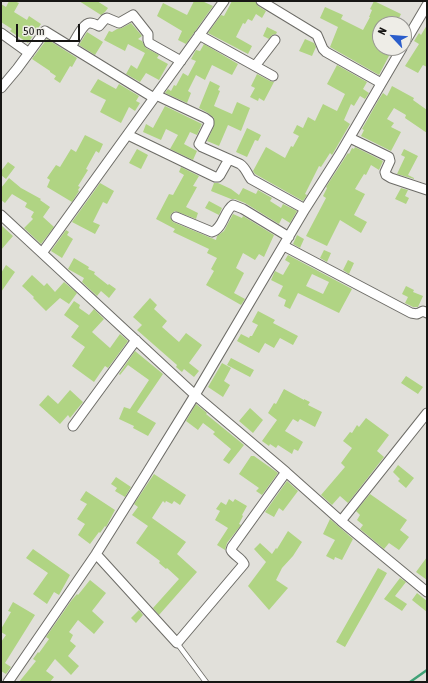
<!DOCTYPE html>
<html>
<head>
<meta charset="utf-8">
<style>
  body { margin:0 }
  #map { position:relative; width:428px; height:683px; overflow:hidden; background:#e1e0da; font-family:"Asap Condensed",sans-serif }
  canvas { display:block }
  .frame { position:absolute; inset:0; border:2px solid #171614; pointer-events:none }
  .north { position:absolute; left:372px; top:16px; width:40px; height:40px; box-sizing:border-box; background:#eeede7; border:1px solid #989793; border-radius:50%; rotate:296deg; font-size:11px; font-weight:700; line-height:16px; text-align:center; color:#171614 }
  .north::after { content:''; display:block; margin:auto; width:14px; height:18px; background:#2a5dcb; clip-path:polygon(50% 0,100% 100%,50% 72%,0 100%) }
  .scale { position:absolute; left:16px; top:24px; width:64px; height:18px; box-sizing:border-box; border:2px solid #171614; border-top:0; padding-left:5px; font-size:12px; line-height:14px; white-space:nowrap; color:#171614; -webkit-text-stroke:3px #eeede7; paint-order:stroke }
</style>
</head>
<body>
<div id="map">
<canvas width="428" height="683"></canvas>
<div class="frame"></div>
<div class="north">N</div>
<div class="scale">50 m</div>
</div>
<script>
const context = document.querySelector('canvas').getContext('2d');
context.lineJoin = 'round';
function stroke(path, color, width, dash) { context.strokeStyle = color; context.lineWidth = width; context.lineCap = dash ? 'butt' : 'round'; context.setLineDash(dash || []); context.stroke(path); }
function paint(path, color) { context.fillStyle = color; context.fill(path, 'evenodd'); }
stroke(new Path2D(`
  M410,682L427,670`), '#40a277', 2.5);
paint(new Path2D(`
  M9,1H14L19,3L14,12L27,20L29,16L41,24L28,43L10,31L12,29L1,22V4L6,7Z
  M79,1H97L108,8L105,12L101,15Z
  M194,1H202L213,6L186,44L178,40L182,31L157,16L163,3L187,15Z
  M232,1H255L258,6L266,11L262,18L256,14L252,21L248,19L245,24L243,23L236,37L252,46L248,54L208,33L221,15L224,16Z
  M374,1L401,14L396,24H380V48H393L379,75L330,47L338,27L320,18L325,7L343,15L341,19L363,30L370,17H369L372,10L370,9Z
  M131,23L142,36L138,39L142,41L146,48L159,55L157,58L168,64L159,80L146,73L140,82L126,74L131,65L137,69L145,53L128,44L125,51L104,40L109,31L112,32L117,29L122,28Z
  M427,25V67L423,65L418,73L405,66L419,44L414,41L419,33L421,35Z
  M267,27L277,32L276,34L272,35L269,39L263,36Z
  M87,32L103,42L95,55L79,45Z
  M47,39L77,58L72,67L70,66L60,83L54,79L56,76L50,72V71L32,59Z
  M305,39L314,43L316,47L312,56L299,51Z
  M204,44L238,64L232,75L212,65L205,80L196,75L188,91L191,93L187,103L165,93L168,89L171,91L174,85L176,86L183,73L188,76L196,61L191,59L196,50L200,51Z
  M337,65L367,82L363,89L369,93L365,99L360,96L354,106L351,104L344,120L350,124L332,155L330,153L321,167L319,166L305,194L307,195L303,201L255,174L253,171L266,147L285,158L291,146L293,147L299,136L293,133L297,125L303,128L308,117L315,121L323,104L337,111L345,94L327,84Z
  M257,74L270,81L274,82L264,101L259,98L258,101L250,97L255,88L251,86Z
  M98,79L116,89L119,84L139,96L136,101L140,103L135,111L129,107L121,123L100,112L106,100L90,92Z
  M210,81L220,86L218,90L220,91L214,106L232,114L237,102L250,108L241,131L228,125L219,146L207,141L214,126V118L208,113L199,108Z
  M392,86L414,98L413,100L427,110V133L405,118L406,115L394,108L387,119L394,123L391,127L401,132L391,151L361,136L364,130L362,129L379,99L383,93L387,96Z
  M165,106L202,124L197,135L190,132L184,144L197,151L193,160L170,149L178,135L166,129L161,140L143,132L146,124L153,128Z
  M247,128L261,135L258,141L255,140L247,157L236,152Z
  M85,135L103,144L99,153L96,151L86,169L88,170L78,186L80,187L78,190L79,191L72,202L47,187L50,180L47,178L56,165L60,167L71,149L76,152Z
  M355,147L383,161L379,170L371,165L366,175L364,174L355,189L365,194L354,215L367,222L361,233L340,220L327,246L306,236L326,198L323,196L327,188L326,187L348,153L349,154L352,148L354,149Z
  M137,149L148,155L141,169L129,163Z
  M404,149L418,156L408,175L414,178V179L397,174L405,157L401,155Z
  M8,162L15,167L6,179L1,175V171Z
  M181,167L199,176L193,186L197,187L186,207L198,213L196,219L175,211L171,214L170,217L173,222L216,240L217,236L224,231L233,214L242,218L243,216L274,235L264,257L259,254L255,260L243,253L236,268L244,273L234,293L245,299L241,305L206,285L214,271L211,269L217,258L207,253L209,249L173,232L175,229L156,219L169,194L173,195L184,175L179,172Z
  M9,178L21,188L41,199L40,200L50,207L43,217L54,227L41,244L24,228L33,219L31,217L34,212L25,207L27,203L12,194L5,203L1,200V188Z
  M100,183L114,191L107,204L103,202L93,222L100,225L95,234L72,222Z
  M214,183H218L231,189L239,195L243,188L256,194L258,190L272,198L270,201L281,208L283,204L297,211L290,223L282,218L279,224L245,203L235,199H231L211,191Z
  M401,188L408,190L405,196L409,198L406,204L395,199Z
  M209,201L222,208L219,215L205,208Z
  M1,225L13,236L1,250Z
  M66,230L69,232L67,235L73,239L62,258L51,251Z
  M297,235L304,239L300,248L293,244Z
  M324,250L331,253L327,262L320,258Z
  M288,255L352,289L339,313L298,293L290,309L284,306L286,300L278,296L283,286L271,280L275,271L283,275L290,263L285,260ZM312,274L329,282L323,294L306,286Z
  M74,258L89,267L88,269L95,272L94,274L108,285L109,284L116,289L109,298L101,291L97,296L82,282L84,278L68,269Z
  M348,260L354,263L349,274L343,270Z
  M6,265L15,272L1,292V273Z
  M32,275L44,286L47,283L55,292L64,282L77,293L69,304L60,298L46,311L33,298L34,297L22,286Z
  M406,286L414,290L413,292L423,296L418,307H413L405,303L408,297L402,294Z
  M150,298L157,305L154,309L167,321L162,327L179,342L186,333L202,345L189,363L199,371L194,377L184,369L182,372L176,367L177,365L137,330L142,325L133,317Z
  M74,301L80,305L79,308L89,315L94,309L104,319L92,332L110,348L120,334L128,341L108,368L105,366L94,382L72,366L85,347L71,337L79,326L64,315Z
  M258,311L275,320L273,323L298,336L293,345L280,338L274,348L265,343L259,353L237,341L241,334L249,338L250,336H252L258,325L252,322Z
  M135,351L163,374L137,412L156,423L148,436L133,428L134,426L119,419L124,407L130,409L149,380L128,365L120,375L119,374Z
  M231,358L254,370L250,377L227,365Z
  M222,363L231,368L224,381L230,385L223,397L208,387Z
  M406,376L423,387L418,394L401,383Z
  M284,389L304,400V399L310,402L308,405L322,412L315,427L300,419L298,422L293,419L285,431L303,442L298,451L294,449L292,454L278,445L276,448L270,444L269,446L262,441L277,420L268,413L274,403L276,404Z
  M70,390L83,402L70,418L68,415L60,424L39,405L48,395L58,404Z
  M196,404L207,413L206,414L244,445L229,464L223,460L231,449L213,434L215,432L203,423L198,430L186,421Z
  M250,408L263,420L253,433L239,421Z
  M366,418L389,435L377,451L384,457L348,503L340,496L332,505L321,495L345,467L341,463L352,448L343,441L350,432L352,433L357,425L359,427Z
  M251,456H254L278,473L262,495L256,491L259,488L239,474Z
  M398,465L414,478L406,488L398,481L400,479L393,472Z
  M154,474L186,495L180,505L174,501L172,504L166,501L165,503L163,501L152,518L186,542L177,554L197,572L159,615L153,608L179,579L167,568L166,569L159,563L160,561L136,543L148,526L132,515L138,507L134,504Z
  M116,477L131,487L125,497L115,491L117,488L111,484Z
  M287,481L298,491L283,511L279,508L274,517L265,512Z
  M86,491L115,510L106,527L105,526L100,533L99,532L90,544L78,535L85,524L77,519L87,504L80,500Z
  M370,494L407,520L400,530L409,537L399,550L389,543L384,549L360,529L363,525L357,520L360,515L356,511Z
  M229,499L233,502L235,499L247,506L242,515L243,516L239,524L241,525L227,543L225,550L217,545L228,528L215,520L220,511L216,509L221,502L226,505Z
  M330,519L353,539L342,560L335,557L334,560L326,556L335,540L323,534Z
  M288,531L302,542L293,556L282,568L276,580L288,588L269,610L248,586L266,562L254,549L260,543L272,554L276,548L277,549Z
  M33,549L70,575L59,595L54,592L47,604L33,594L48,573L26,558Z
  M427,557V580L416,572Z
  M378,568L387,573L345,647L336,642Z
  M400,578L406,582L395,596L407,604L402,611L384,599Z
  M90,580L106,593L92,611L104,622L94,634L78,620L69,632L73,635L70,641L76,646L68,656L79,666L71,675L55,659L46,671L54,677L50,682H19L36,661L33,659L38,652L39,653L49,639L46,637L71,601L77,594L78,595Z
  M417,593L427,601V612L412,600Z
  M13,602L35,615L5,663L11,667L6,674L1,671V642L6,635L1,632V629L11,612L8,611Z
  M139,610L143,615L136,623L131,618Z`), '#b0d483');
const service = new Path2D(`
  M177,643L206,682`);
const minor = new Path2D(`
  M261,1L317,35L323,49L326,52L381,83
  M1,33L29,53
  M199,35L273,76
  M404,44L427,5
  M71,47C75,41 83,23 90,23C93,23 97,25 99,26L105,19L107,18L119,23L133,15L148,34V40L149,43L181,61
  M255,66L275,40
  M1,88L17,69L45,31L154,98
  M156,95L205,118L209,121V124L199,144L202,147L240,164C246,168 247,174 251,179L305,209
  M128,135L215,177H218L220,175L229,159
  M350,138L389,157L390,161L385,172L386,175L391,178L427,190
  M1,215L195,395L286,472L341,521L427,592
  M176,217L212,232C223,229 224,211 233,205L243,209L289,237
  M284,246L411,313L417,314L423,311L427,313
  M42,253L224,1
  M73,426L136,340
  M341,521L427,413
  M96,554L177,643L244,564C241,557 234,556 231,550L232,547L286,472
  M8,682L96,554L145,476L195,395L305,209L340,154L402,48`);
stroke(service, '#6d6c67', 6);
stroke(minor, '#6d6c67', 11);
stroke(service, '#fff', 4.5);
stroke(minor, '#fff', 9);
</script>
</body>
</html>
